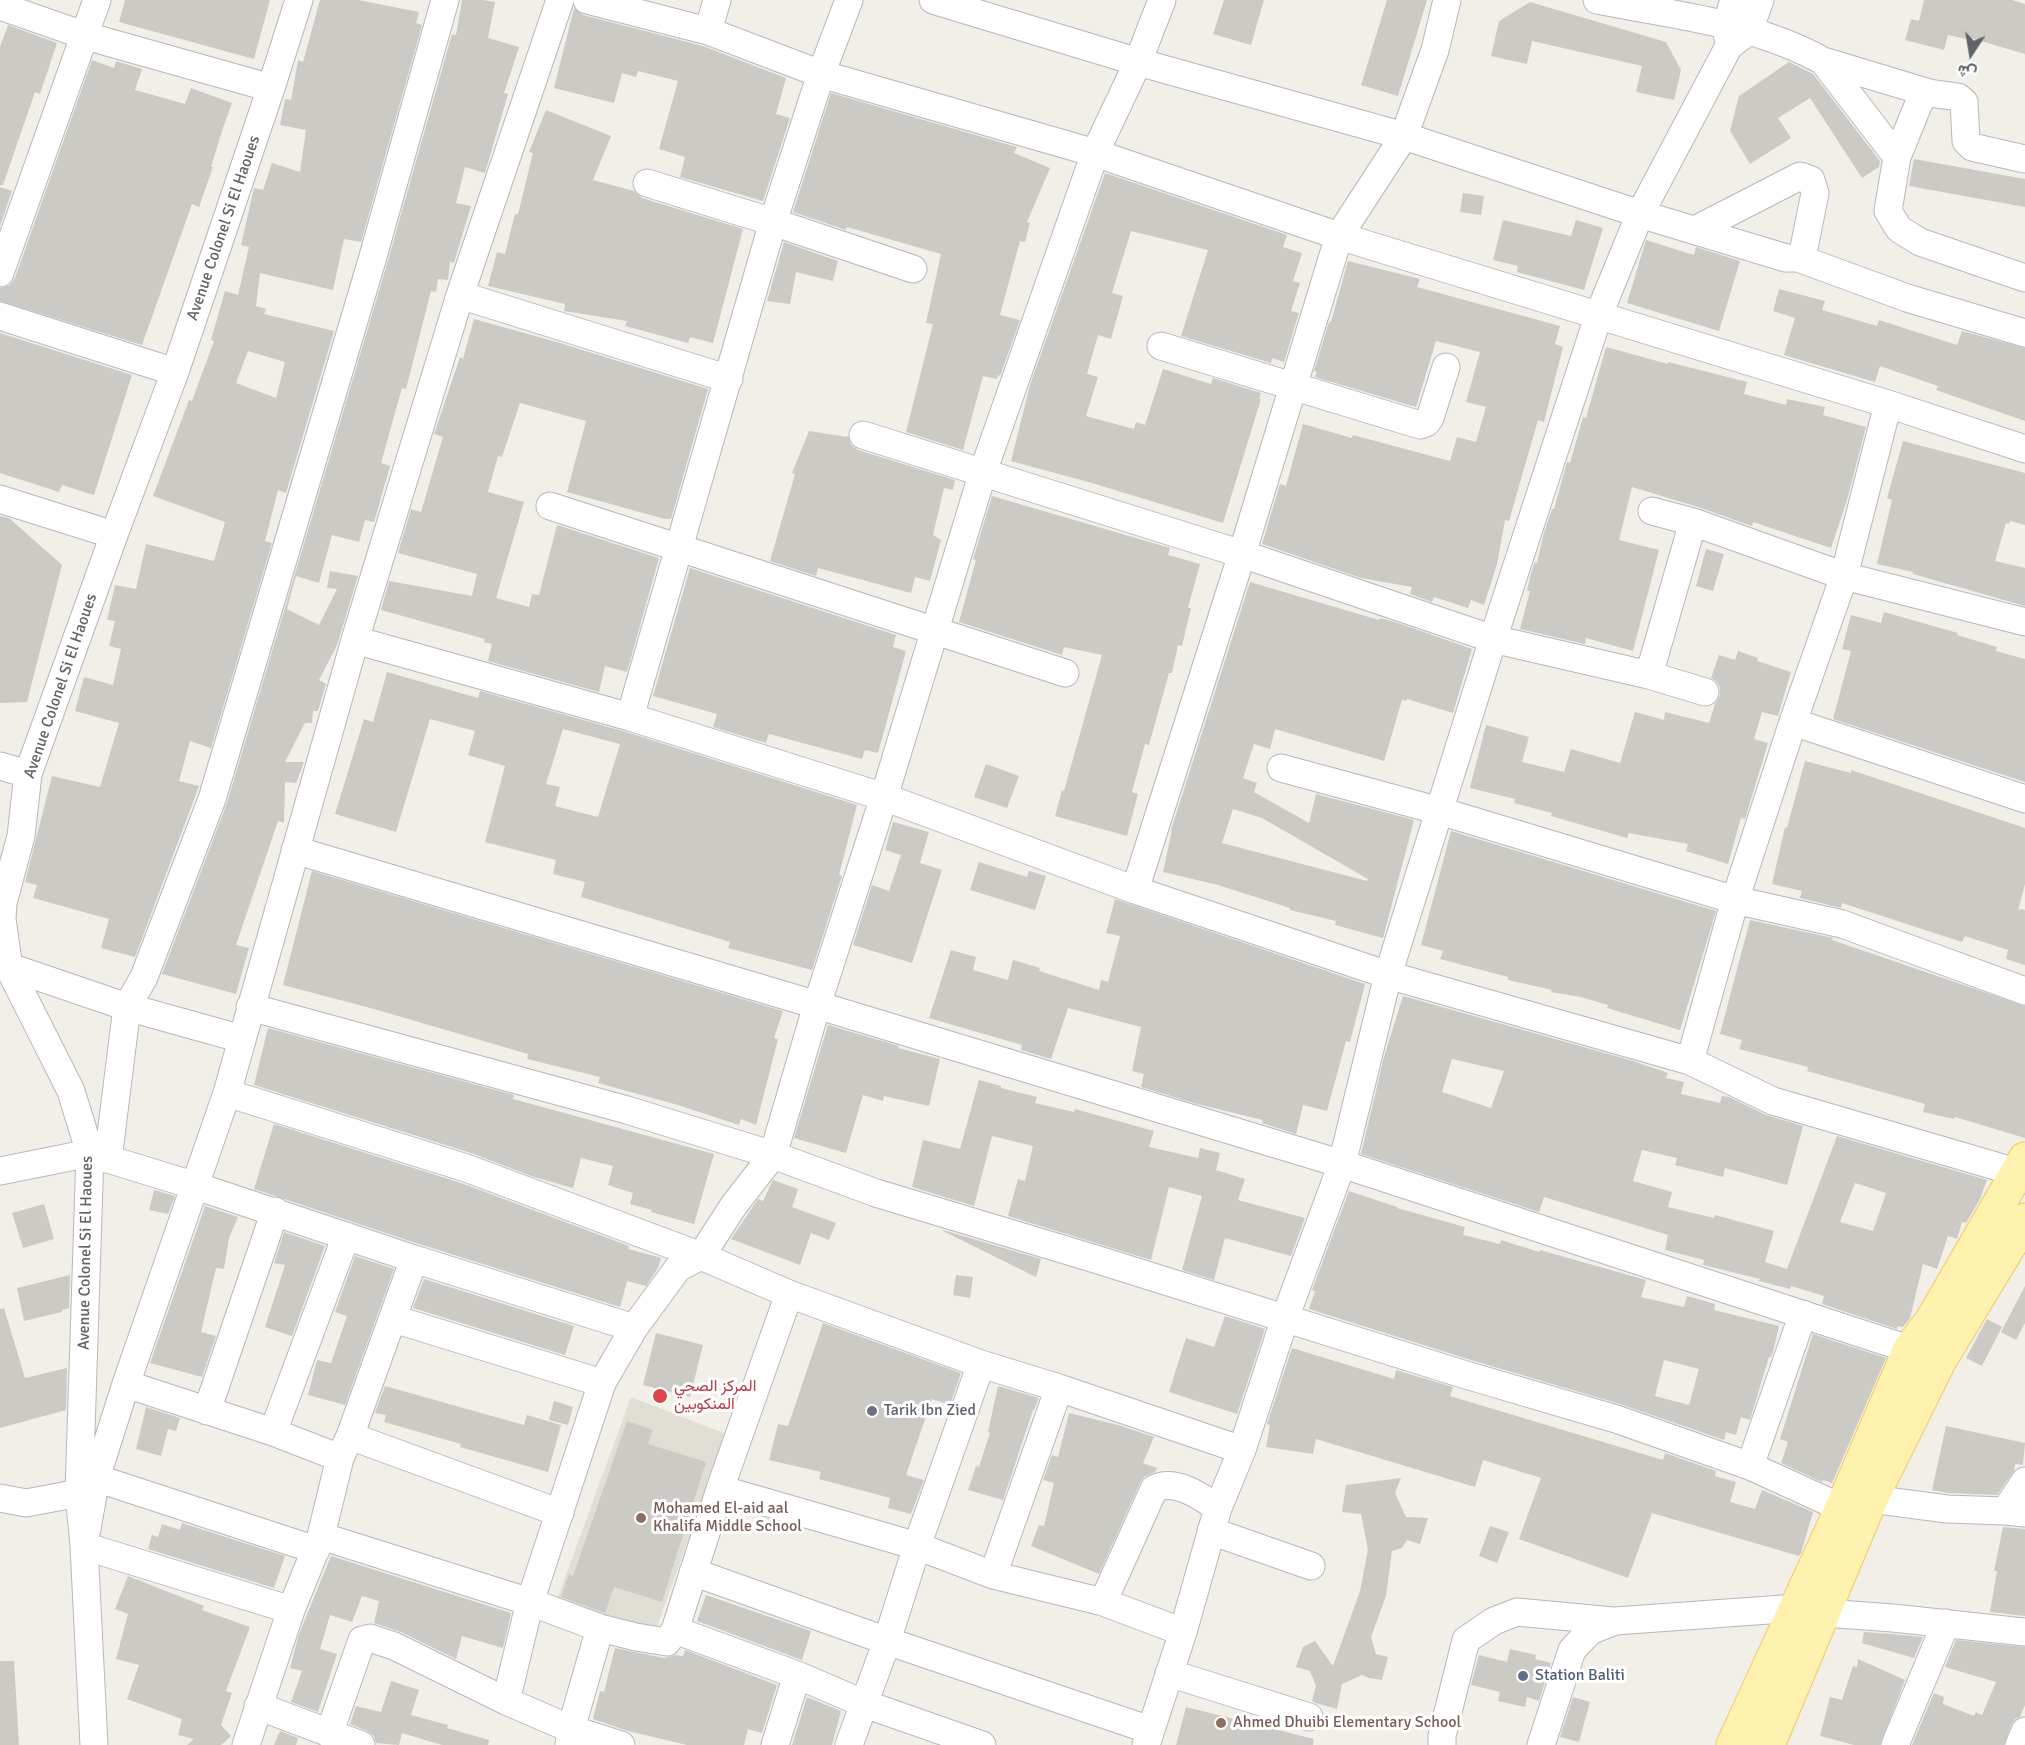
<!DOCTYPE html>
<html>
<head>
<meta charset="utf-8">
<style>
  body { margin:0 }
  #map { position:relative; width:2025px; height:1745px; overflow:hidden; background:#f1efe8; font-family:Signika,Vazirmatn,sans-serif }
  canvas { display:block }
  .north { position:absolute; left:1941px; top:24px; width:60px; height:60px; -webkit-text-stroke:4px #fff; paint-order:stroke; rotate:192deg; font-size:16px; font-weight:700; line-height:24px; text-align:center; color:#5f6368 }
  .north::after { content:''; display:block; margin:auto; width:21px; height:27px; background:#5f6368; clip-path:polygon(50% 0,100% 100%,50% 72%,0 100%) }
</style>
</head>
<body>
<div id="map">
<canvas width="2025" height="1745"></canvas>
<div class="north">ش</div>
</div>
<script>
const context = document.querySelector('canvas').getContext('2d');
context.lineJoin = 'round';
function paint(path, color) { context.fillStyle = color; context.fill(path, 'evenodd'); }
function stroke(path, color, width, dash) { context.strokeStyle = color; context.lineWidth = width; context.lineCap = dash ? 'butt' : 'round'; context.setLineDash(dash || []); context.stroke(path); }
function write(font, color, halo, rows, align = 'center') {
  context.font = font + ' Signika,Vazirmatn,sans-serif'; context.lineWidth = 6; context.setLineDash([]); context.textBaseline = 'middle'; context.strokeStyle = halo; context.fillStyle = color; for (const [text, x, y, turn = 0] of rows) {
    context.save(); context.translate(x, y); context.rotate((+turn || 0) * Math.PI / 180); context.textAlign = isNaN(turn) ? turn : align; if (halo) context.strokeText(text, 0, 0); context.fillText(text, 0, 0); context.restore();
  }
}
paint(new Path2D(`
  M631,1397L726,1434L653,1638L556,1602Z`), '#e1ded6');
paint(new Path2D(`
  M125,0H270L254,59L119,22Z
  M320,0H358L419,12L416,23L422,25L361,242L344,239L333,290L260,273L256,306L266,309L264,314L334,331L286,493L278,490L265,541L272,543L211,748L190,741L179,781L199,786L135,957L101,948L109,919L33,898L37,885L25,882L52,776L100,787L119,723L75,711L84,677L113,685L121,649L109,646L115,621L107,620L115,585L136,589L146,544L214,561L225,522L153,496L189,400L192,401L214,341L211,340L225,291L238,295L249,247L241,245L254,188L263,190L272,163L300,172L306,130L280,125L285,99L291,100L298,60L303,62ZM248,351L285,362L276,398L236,383Z
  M462,0H483L495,2L488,38L519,47L504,93L508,94L485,173L465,167L456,203L471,206L454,263L450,262L448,280L438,279L436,292L431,291L406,389L402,388L381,463L390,466L374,522L365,520L359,542L332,535L319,583L296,576L287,609L319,625L337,589L327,588L330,571L358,576L337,645L319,680L326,684L318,711H313L312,723H305L285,762H304L296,783L285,782L284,823L278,821L236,945L249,948L236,994L162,974L227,803L387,264L452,34L456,35Z
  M1224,0H1264L1251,45L1213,34Z
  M1387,0H1427L1398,96L1361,85Z
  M1924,0H2012L2025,4V54L1967,37V39L1948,35L1944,50L1905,40L1911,19L1919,21Z
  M1530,2L1666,42L1681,70L1674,100L1636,92L1642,66L1532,41L1527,64L1491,56L1499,21Z
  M574,8L583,15L703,46L786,78L776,114L790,118L763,201L680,177L685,157L659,149L678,81L638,71L636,77L622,73L614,103L554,88Z
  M8,25L57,43L40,94L35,92L3,185H0V47Z
  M92,60L114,68L116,61L142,69L135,90L185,104L191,88L232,103L223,128L211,167H213L199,207L192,204L142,345L0,301V288L10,285L15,278Z
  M1789,62L1813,74L1880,161L1879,167L1862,178L1810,98L1778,118L1791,138L1750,164L1730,131L1739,96Z
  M831,93L1017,147L1014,153L1050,168L1027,222L1030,223L1025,242L1020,241L1000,315L1020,320L1000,376L998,375L997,379L983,376L963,450L906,432L933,324L926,323L941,254L847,227L846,230L793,212Z
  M546,110L611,136L593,180L634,191L642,198L743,229L713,343L690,337L688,343L625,326L627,321L564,311L565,304L488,286L497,252L505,254L515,214H518L533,153L529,152Z
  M1914,159L2025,179V207L1909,186Z
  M1105,173L1287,235L1283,247L1302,253L1293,281L1300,283L1291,311L1299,313L1284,362L1272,358L1271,363L1181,336L1208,250L1131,231L1112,293L1123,296L1111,339L1098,335L1087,374L1098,377L1086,416L1134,429L1136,422L1145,425L1163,369L1211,384L1213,378L1261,393L1259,399H1261L1223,523L1092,483L1011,461L1030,385Z
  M0,187L12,191L0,226Z
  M1463,193L1484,196L1481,215L1460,212Z
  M1503,220L1571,236L1576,220L1603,228L1584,290L1517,272L1518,266L1493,260Z
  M1646,240L1694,255L1696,247L1740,261L1719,331L1627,303Z
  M784,242L838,261L833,281L796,272L790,304L767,301Z
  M1348,261L1420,279L1417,287L1560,326L1555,344L1563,347L1544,422L1538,420L1509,521L1505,520L1497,564L1484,605L1471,600L1468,608L1434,597L1432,602L1410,594L1412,587L1361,578L1262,544L1280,484L1286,486L1303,424L1352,438L1353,435L1450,461L1457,437L1476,442L1486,407L1466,402L1480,352L1436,341L1416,407L1315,377L1317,372L1314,371L1329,322H1331Z
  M1779,289L1825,301L1822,310L1877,326L1879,320L1957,345L1962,331L2025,348V421L1936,390L1938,386L1880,366L1875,382L1784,355L1795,318L1773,311Z
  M474,319L560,343L708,389L671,519H665L567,492L586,421L520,403L502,457L498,456L488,492L524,502L496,598L529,607L532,594L539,595L557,525L659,558L627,672L605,666L599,692L488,661L492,644L484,642L485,639L381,610L389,581L472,596L477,574L398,553L411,509L421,512L443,437L434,434L460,357L463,359Z
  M0,333L132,375L94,495L62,485L59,492L0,473Z
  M1606,347L1668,364V362L1747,382L1744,394L1786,405L1787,399L1825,407L1823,415L1866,427L1847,500L1831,548L1753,522L1752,526L1698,507L1632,487L1619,540L1659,550L1633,651L1586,638L1585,644L1520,629L1530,591H1527L1531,573L1535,562L1537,563L1544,532L1552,509H1554L1567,462L1570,463L1583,417L1586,418Z
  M809,431L847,437L848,435L851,445L858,450L955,480L953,490L944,488L933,535L941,540L930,581L915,577L911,593L818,568L816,576L770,561L795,474L792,473Z
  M1903,441L2025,473V525L2010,521L2009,524L2006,523L1995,561L2025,568V606L1913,574V572L1877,564L1892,500L1887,498Z
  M992,496L1170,548L1168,555L1200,564L1188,608H1191L1182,646L1178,645L1172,673H1169L1149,745L1145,744L1132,792L1138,794L1127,836L1055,816L1062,790L1064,791L1102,655L1064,647L1062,655L959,622L976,560L973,559Z
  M0,516L9,518L62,565L27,702L0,703Z
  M1706,549L1724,554L1713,591L1696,586Z
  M690,568L896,635L893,647L906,651L878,753L865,750L862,759L769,734L766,743L713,727L717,714L653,696Z
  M1250,582L1379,620L1380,618L1401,624L1472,649L1453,713L1407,699L1406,701L1402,700L1384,761L1275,729L1270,749L1254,744L1243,778L1257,783L1254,792L1309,823L1316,794L1414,820L1383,938L1335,925L1336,921L1290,910V908L1218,885L1163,872L1172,830H1171ZM1233,809L1262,818L1368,879L1367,881L1222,843Z
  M1884,612L1958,633L1957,635L1997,647L1996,651L2025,659V782L1833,719L1851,651L1842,649L1851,615L1881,623Z
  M1738,651L1758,658L1757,661L1791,672L1778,716L1762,712L1754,739L1768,743L1745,819L1741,818L1728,864L1686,851L1688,844L1629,833L1627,838L1551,816L1552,813L1514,803L1515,799L1470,788L1486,725L1529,737L1522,762L1564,772L1571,749L1620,763L1635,712L1664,720L1665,712L1709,723L1715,704L1720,696V688L1717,682L1711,678L1719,655L1735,660Z
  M387,672L478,698L480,691L626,732L857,805L839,875L842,876L812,970L728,948L730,942L581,897L585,882L553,874L556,860L485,842L505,766L468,755L475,731L430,719L396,832L335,814L364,719L373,722ZM563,729L620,744L598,817L555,806L560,787L546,784Z
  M1805,761L1851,773V770L2025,828V884L2018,911L2020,909L2025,910V965L2006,959L2008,950L1965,936L1962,942L1842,903L1841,908L1800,898L1802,891L1772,884L1785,827L1787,828Z
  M986,764L1019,776L1007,808L974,797Z
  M893,822L929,832L920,863L942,870L912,963L853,945L872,885L889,891L901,855L885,850Z
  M1451,831L1716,911L1680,1030L1607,1008L1608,1005L1581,997L1551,992L1552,990L1508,980V977L1440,959L1443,951L1421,945Z
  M979,862L1027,877L1029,871L1046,876L1035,910L970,890Z
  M312,871L783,1011L774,1038L778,1039L756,1125L741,1119L739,1125L678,1105L598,1083L600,1077L527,1059L528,1054L374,1009L283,985Z
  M1115,899L1365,984L1350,1042L1346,1041L1327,1111L1303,1105L1296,1134L1262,1123L1263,1120L1197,1104L1141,1087L1144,1074L1132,1071L1141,1027L1068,1008L1051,1059L1021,1050L1022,1045L929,1018L951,950L976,957L973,970L1008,980L1013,960L1040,968L1039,971L1099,990L1101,980L1108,982L1120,936L1106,933Z
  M1750,920L1833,938L1832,940L2025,1006V1138L1955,1117L1954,1119L1923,1112L1925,1104L1807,1071L1808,1067L1739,1049L1742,1040L1720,1034Z
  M1403,996L1633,1061L1668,1073L1666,1078L1684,1082L1681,1094L1720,1103L1722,1096L1729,1097L1766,1115L1803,1126L1787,1185L1725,1168L1723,1177L1675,1165L1677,1158L1642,1150L1633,1181L1672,1192L1668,1207L1714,1218L1715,1215L1774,1231L1765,1262L1787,1269L1837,1136L1987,1180L1980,1199L1966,1223L1962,1222L1957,1239L1948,1236L1937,1269L1923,1264L1910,1318L1903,1327L1898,1326L1897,1329L1822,1304L1824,1296L1791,1286L1790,1289L1759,1281L1760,1279L1703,1265L1704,1260L1665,1250L1668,1235L1544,1197L1539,1212L1361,1154L1384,1057ZM1452,1059L1504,1071L1491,1108L1442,1092ZM1855,1183L1886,1193L1873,1231L1840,1222Z
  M828,1025L899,1046L898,1048L940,1059L929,1106L884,1096L883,1101L863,1095L846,1153L794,1138Z
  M268,1028L514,1095L513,1099L714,1154L694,1224L651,1212L652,1210L630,1204L633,1193L608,1185L613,1166L581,1158L573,1188L534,1177L471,1153L254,1085Z
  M979,1080L1001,1086V1088L1037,1097L1035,1103L1074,1112L1075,1109L1154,1131L1149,1147L1198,1158L1200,1148L1220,1153L1216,1170L1245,1179L1238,1200L1305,1218L1291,1256L1225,1238L1214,1280L1182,1270L1202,1196L1169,1187L1151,1260L1008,1216L1018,1179L1025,1181L1033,1146L992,1136L974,1206L912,1187L923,1140L960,1149Z
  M274,1124L461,1183L629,1246L628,1249L658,1257L661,1258L658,1268L646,1286L627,1281L620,1307L419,1244L254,1189Z
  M773,1180L798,1189L792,1207L836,1223L829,1240L811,1233L800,1265L731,1239L758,1199L763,1201Z
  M154,1190L175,1196L168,1214L149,1210Z
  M1349,1191L1397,1207V1208L1465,1227L1463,1235L1500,1244L1501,1240L1539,1252L1540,1250L1646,1280L1641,1297L1684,1307L1687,1296L1715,1304L1714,1310L1779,1326L1773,1352L1771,1357H1769L1750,1420L1741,1417L1736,1435L1726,1432L1724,1440L1620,1404L1471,1360L1309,1309L1315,1291L1312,1290ZM1664,1360L1699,1369L1689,1405L1655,1396Z
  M44,1204L54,1239L23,1248L12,1213Z
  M205,1206L238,1217L229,1238L224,1269L216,1268L201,1332L216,1336L202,1377L150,1363Z
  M943,1230L1041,1259L1036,1277L943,1231Z
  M284,1232L325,1246L292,1336L265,1327L285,1265L274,1263Z
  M355,1256L394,1269L345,1405L308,1395L317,1360L331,1363L347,1316L335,1312Z
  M70,1275L69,1308L62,1310V1312L24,1321L17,1288Z
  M956,1275L973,1277L970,1298L953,1295Z
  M424,1279L574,1326L565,1355L413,1308Z
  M2025,1286V1323L2016,1340L2001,1332Z
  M4,1308L25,1378L67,1368L66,1410L0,1428V1309Z
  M1225,1316L1265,1329L1237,1414L1169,1392L1186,1338L1214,1347Z
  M1987,1319L2002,1327L1982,1366L1966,1358Z
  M823,1323L961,1373L950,1405L932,1399L906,1475L924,1480L911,1514L888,1508L890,1498L819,1479L821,1472L769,1460L778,1424L788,1426Z
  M656,1333L703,1345L690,1397L643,1385Z
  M1813,1334L1886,1358L1832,1483L1823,1480L1822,1482L1781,1463L1788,1442L1780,1439Z
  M1292,1348L1394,1379L1396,1370L1453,1387L1450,1396L1663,1460L1665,1453L1716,1471L1715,1476L1736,1482L1730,1502L1755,1509L1762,1490L1813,1512L1801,1553L1799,1556L1652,1513L1628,1578L1519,1539L1541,1478L1483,1460L1475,1487L1316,1439L1313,1454L1266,1447L1270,1425L1267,1424Z
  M385,1386L524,1425L527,1415L561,1425L548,1472L460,1447L461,1444L384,1422L386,1415L375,1413Z
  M998,1386L1039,1398L1034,1410H1033L1003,1500L968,1490L976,1466L979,1467L990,1433L988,1432Z
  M554,1401L573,1407L568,1425L549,1420Z
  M146,1407L180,1418L176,1431L168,1429L161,1456L136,1449Z
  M1069,1413L1118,1425L1154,1437L1143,1463L1157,1468L1155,1472L1144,1477L1140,1483L1099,1574L1031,1546L1039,1525L1044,1526L1054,1483L1043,1480L1052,1455L1058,1457Z
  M627,1421L653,1430L648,1444L706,1462L662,1602L614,1587L605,1613L561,1597L569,1574L573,1576Z
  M1946,1426L2025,1443L2023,1465L2015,1464L2014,1471L1997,1495L1948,1493L1932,1490Z
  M1401,1478L1395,1493L1406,1517L1428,1518L1420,1544L1407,1540L1402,1548L1392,1551L1386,1596L1371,1637L1376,1654L1388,1657L1382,1680L1369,1678L1362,1675L1342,1684L1337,1709L1316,1703L1312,1701L1316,1686L1310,1671L1296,1667L1303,1647L1315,1641L1333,1666L1360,1591L1368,1550L1361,1514L1342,1512L1346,1485Z
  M182,1523L285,1556L274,1588L148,1549L152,1535L158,1537L162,1524L180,1530Z
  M1490,1526L1509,1532L1497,1563L1479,1556Z
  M2003,1527L2025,1529V1616L1990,1612L1997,1571H1994Z
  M331,1556L511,1613L503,1648L462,1636L456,1659L454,1658L401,1632L374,1623L379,1601L362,1596L352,1622L330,1615L320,1649L337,1654L318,1712L291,1702L302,1671L290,1668L299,1634Z
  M128,1576L204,1606L202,1610L250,1627L226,1691L232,1693L221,1725L231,1736L221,1745H187L194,1739L178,1735L182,1719L127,1699L139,1665L116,1659L128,1614L115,1609Z
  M706,1595L811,1631L802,1660L697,1621Z
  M1864,1632L1892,1634L1923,1637L1914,1658L1862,1643Z
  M1956,1640L2025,1647V1705L2020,1717L2015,1719L2011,1725L2004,1745H1912L1934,1693L1944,1697L1943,1704L1974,1716L1976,1712L1982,1715L1996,1682L1945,1667Z
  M615,1648L664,1658L676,1655L683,1656L685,1650L777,1685L762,1733L748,1729L744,1745H687L628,1731L593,1719L600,1691L604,1692Z
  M1510,1649L1536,1655L1535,1659L1551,1663L1539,1701L1527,1697L1525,1707L1498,1701L1500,1692L1471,1685L1479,1655L1507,1662Z
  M1858,1659L1905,1680L1880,1745H1854L1820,1736L1830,1697L1842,1700L1853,1666L1857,1667Z
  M0,1661H14L19,1745H0Z
  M391,1681L419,1690L411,1715L448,1725L447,1728L489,1740L488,1745H442L402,1733L399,1745L376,1743L374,1736L367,1731L350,1724L356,1706L381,1712Z
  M807,1697L841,1711L832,1745H792Z
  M1573,1697L1590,1702L1579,1742L1560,1737Z
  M1186,1707L1314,1739L1313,1745H1176Z
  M280,1731L298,1738L296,1745H274Z`), '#cccac5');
const minor = new Path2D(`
  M587,0L708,31L821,74L1095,153L1339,236L1888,404L2025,449
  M933,0L1138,62L1404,136L1640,214L1786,258H1798L1803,253L1815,193L1811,180L1800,176L1695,230
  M1597,0C1673,15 1755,23 1823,61L1897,157
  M1734,0L1726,25L1729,46L1749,31L1760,0
  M0,6L86,36L271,88
  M708,31L717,0
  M1823,61L1929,93
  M2025,159L1972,147L1966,141L1964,102L1958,97L1929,93L1921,98L1897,157L1888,211L1899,229L1920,242L2025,278
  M647,183L773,222L913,269
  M1798,258L1907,298L2025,333
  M0,273L97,0
  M460,295L729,379
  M0,316L175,372
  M1161,346L1420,425L1426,423L1430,418L1446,367
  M863,435L1242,554L1493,639L1649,675L1705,692
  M0,499L114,535
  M550,506L1065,673
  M1652,511L1693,522L1844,576L2025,622
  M355,640L630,717L884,797L1135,890L1388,975L1690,1061L1773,1101L2016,1172L2025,1177
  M1649,675L1693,522
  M630,717L773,222L821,74L849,0
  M1793,722L2025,799
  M0,766L28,774
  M1281,768L1440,811L1735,900L1842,924L2025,991
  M295,850L817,1005L1342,1164L1927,1355
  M1135,890L1242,554L1339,236L1404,136L1435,50L1447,0
  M1,964L127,1007L242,1039
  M250,1007L627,1110L773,1155L876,1193L1092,1258L1466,1375L1616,1419L1750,1466L1842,1508L1871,1499L1947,1509L2005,1511L2025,1513
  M1690,1061L1735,900L1793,722L1844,576L1888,404
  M227,1093L466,1168L701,1256L789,1294L981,1364L1059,1388L1242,1450
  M90,1158L108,1159L196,1186L414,1259
  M108,1159L127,1007L144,977L212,799L372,260L445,0
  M0,1171L90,1153
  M394,1319L602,1383
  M126,1384L273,1432L340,1458
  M207,1411L275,1211
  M273,1432L346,1236
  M350,1436L560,1513
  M1750,1466L1803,1314
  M96,1478L316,1550
  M720,1489L917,1546L993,1575L1103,1602L1183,1632
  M0,1498L26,1503L79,1493
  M2005,1511L2025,1481
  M1211,1531L1311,1566
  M321,1536L530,1602L600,1628L636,1637L667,1642L675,1630L720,1489L789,1294
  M693,1572L887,1641L1150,1730
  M993,1575L1059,1388
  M1103,1602L1154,1489C1175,1478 1200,1496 1218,1508
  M291,1610L84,1546L96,1478L126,1384L227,1093L355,640L460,295L560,0
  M675,1630L797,1675L865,1704L982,1745
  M1169,1673L1309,1717
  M506,1701L530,1602L602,1383L634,1328L678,1268L701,1256L734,1205L773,1155L817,1005L884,797L983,472L1095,153L1138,62L1162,0
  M258,1706L361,1745
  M329,1734L362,1640L370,1638L394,1646L506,1701L571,1729L621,1745
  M94,1745L84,1546L79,1493L90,1153L71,1091L9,968L2,919L3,903L21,836L28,774L114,535L175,372L271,88L299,0
  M246,1745L291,1610L321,1536L340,1458L350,1436L414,1259L634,1328
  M569,1745L571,1729L600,1628
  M775,1745L797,1675
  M849,1745L887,1641L917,1546L981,1364
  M1146,1745L1183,1632L1218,1508L1242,1450L1285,1318L1342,1164L1388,975L1493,639L1599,314L1640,214L1729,46
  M1442,1745V1736L1466,1640L1494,1621L1517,1612L1613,1621
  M1541,1745L1572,1650L1590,1631L1615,1621L1797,1608L1824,1613L1893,1618L2025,1632
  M1895,1745L1946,1623
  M2019,1745L2025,1731`);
const major = new Path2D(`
  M1733,1745L1842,1508L1910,1349L1932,1320L2025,1159
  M1768,1745L1871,1499L1940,1360L2025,1220`);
stroke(minor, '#b5b8bc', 29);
stroke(major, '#f2c960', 35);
stroke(minor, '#fff', 27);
stroke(major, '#fff2af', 33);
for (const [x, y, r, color] of [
  [660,1396,8,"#e0444e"],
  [872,1411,6,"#6b7280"],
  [641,1518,6,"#8d6e63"],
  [1523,1676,6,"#5c6f8a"],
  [1221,1723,6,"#8d6e63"]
]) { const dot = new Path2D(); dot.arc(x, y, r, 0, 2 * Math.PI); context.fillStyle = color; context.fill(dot); stroke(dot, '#fff', 2); }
write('16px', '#5f6368', '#fff', [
  ["Avenue Colonel Si El Haoues",224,228,-71],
  ["Avenue Colonel Si El Haoues",61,686,-71],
  ["Avenue Colonel Si El Haoues",86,1253,-89]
]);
write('16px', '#be3a42', '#fff', [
  ["المركز الصحي",674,1387],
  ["المنكوبين",674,1405]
], 'left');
write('16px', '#5b616d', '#fff', [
  ["Tarik Ibn Zied",884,1411]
], 'left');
write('16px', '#785e54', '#fff', [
  ["Mohamed El-aid aal",653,1509],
  ["Khalifa Middle School",653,1527],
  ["Ahmed Dhuibi Elementary School",1233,1723]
], 'left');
write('16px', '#4e5e75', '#fff', [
  ["Station Baliti",1535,1676]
], 'left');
</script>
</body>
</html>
